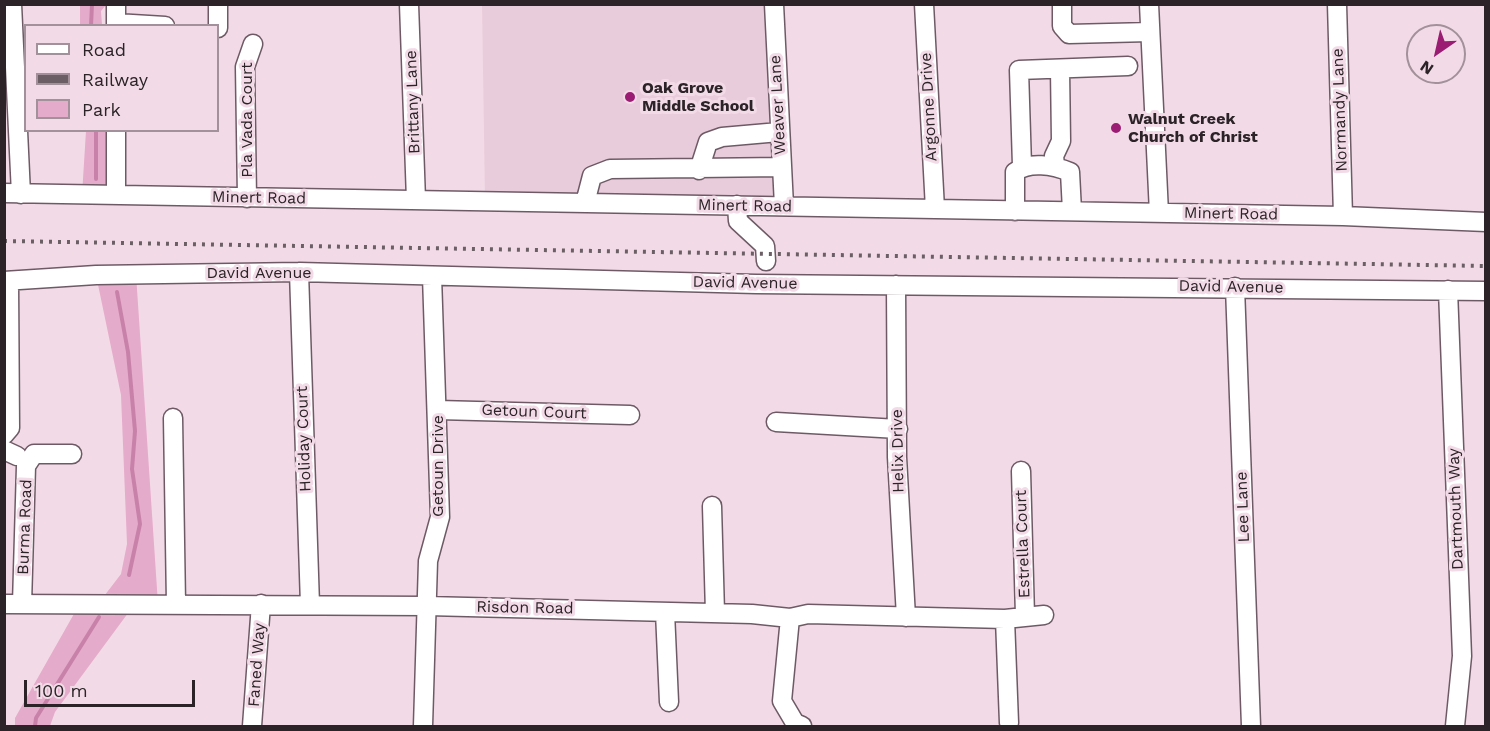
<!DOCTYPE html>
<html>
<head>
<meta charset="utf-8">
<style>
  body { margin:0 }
  #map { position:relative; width:1490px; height:731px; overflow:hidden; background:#f2dbe7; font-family:"Work Sans",sans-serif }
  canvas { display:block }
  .frame { position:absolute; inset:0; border:6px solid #2b2327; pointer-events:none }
  .legend { position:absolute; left:24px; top:24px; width:195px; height:108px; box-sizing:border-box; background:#f2dbe7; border:2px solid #a2919a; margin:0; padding:8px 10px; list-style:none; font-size:18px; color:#2b2327 }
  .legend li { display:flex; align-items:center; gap:12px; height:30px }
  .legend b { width:30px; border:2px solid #a2919a }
  .north { position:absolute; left:1406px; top:24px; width:60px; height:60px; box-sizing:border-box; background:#f2dbe7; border:2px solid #a2919a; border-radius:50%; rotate:214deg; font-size:16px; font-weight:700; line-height:24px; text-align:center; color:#2b2327 }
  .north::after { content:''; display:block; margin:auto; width:21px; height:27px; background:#9b1d73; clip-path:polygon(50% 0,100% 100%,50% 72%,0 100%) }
  .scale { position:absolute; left:24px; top:680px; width:171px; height:27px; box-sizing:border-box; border:3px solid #2b2327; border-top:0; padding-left:8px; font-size:18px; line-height:21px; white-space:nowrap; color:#2b2327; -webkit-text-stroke:4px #f2dbe7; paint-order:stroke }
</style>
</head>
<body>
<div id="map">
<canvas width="1490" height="731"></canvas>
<div class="frame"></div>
<ul class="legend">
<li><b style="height:8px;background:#fff"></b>Road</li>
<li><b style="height:8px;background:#6b5e65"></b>Railway</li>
<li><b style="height:16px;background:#e5abcb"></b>Park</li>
</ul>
<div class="north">N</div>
<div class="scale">100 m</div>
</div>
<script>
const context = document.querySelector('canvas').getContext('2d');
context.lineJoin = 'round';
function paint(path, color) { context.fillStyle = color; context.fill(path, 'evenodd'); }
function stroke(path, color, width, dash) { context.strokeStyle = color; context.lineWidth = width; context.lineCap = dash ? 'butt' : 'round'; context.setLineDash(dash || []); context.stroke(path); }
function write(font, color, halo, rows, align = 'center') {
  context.font = font + ' "Work Sans",sans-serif'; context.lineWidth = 6; context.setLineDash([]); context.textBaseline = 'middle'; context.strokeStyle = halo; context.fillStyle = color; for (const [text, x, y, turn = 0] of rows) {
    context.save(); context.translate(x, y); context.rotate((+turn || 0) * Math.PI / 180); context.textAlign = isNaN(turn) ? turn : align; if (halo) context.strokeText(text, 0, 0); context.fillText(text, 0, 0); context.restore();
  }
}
paint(new Path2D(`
  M482,5H774L784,206L485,201Z`), '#e9ccdb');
paint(new Path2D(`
  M80,5H106L101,11L102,25H80Z
  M86,131H106L109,195H82Z
  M136,274L158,604L134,605L55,712L50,726H15V718L79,605L98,604L121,574L127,544L121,395L96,275Z`), '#e5abcb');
stroke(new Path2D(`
  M91,26L92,4
  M96,179V130
  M117,292L128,352L135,431L132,469L140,524L129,575
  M35,726L36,718L99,617`), '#c882aa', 4);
const minor = new Path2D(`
  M12,4L21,194
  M116,4V26
  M409,4L416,200
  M774,4L784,206
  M924,4L935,209
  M1062,4V26L1069,34L1150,32
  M1149,4L1159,213
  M1337,4L1343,216
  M116,23L165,26
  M218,28V4
  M116,130V195
  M1055,165L1054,156L1061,141L1060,69
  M1022,166L1019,70L1128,66
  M699,170L708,142L722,137L779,132
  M4,193L1343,216L1486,222
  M247,198L245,67L253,44
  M585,203L592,176L610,169L782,167
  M737,205L738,221L765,246L766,261
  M1015,211V172C1029,161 1053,165 1070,172L1072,211
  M299,272L310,605
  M4,281L96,275L299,272L756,284L1486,291
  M896,285L897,457L906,617
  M1235,287L1251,726
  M1448,290L1462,656L1455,726
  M438,410L630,415
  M173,418L176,604
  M776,422L898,429
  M4,435L10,428L9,282
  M4,450L17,456
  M1021,471L1025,616
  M712,506L715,613
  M4,604L427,606L752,614L790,618L808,614L1005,619L1044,615
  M22,604L26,466L34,454H72
  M665,612L669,702
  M790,618L782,701L795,723L802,726
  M1005,619L1009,723
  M252,726L261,604
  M423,726L428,561L440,517L432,276`);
stroke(minor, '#6e5a65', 21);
stroke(minor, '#fff', 18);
stroke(new Path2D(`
  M4,241L1486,266`), '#6b5e65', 4, [3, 6]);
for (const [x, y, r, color] of [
  [630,97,6,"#9b1d73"],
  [1116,128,6,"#9b1d73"]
]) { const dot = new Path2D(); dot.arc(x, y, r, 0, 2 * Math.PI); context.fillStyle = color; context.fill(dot); stroke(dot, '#f2dbe7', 2); }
write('bold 16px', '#2b2327', '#f2dbe7', [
  ["Oak Grove",642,88],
  ["Middle School",642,106],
  ["Walnut Creek",1128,119],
  ["Church of Christ",1128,137]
], 'left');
write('16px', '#2b2327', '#f2dbe7', [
  ["Brittany Lane",413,102,-92],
  ["Weaver Lane",778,105,-93],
  ["Argonne Drive",929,107,-93],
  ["Normandy Lane",1340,110,-92],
  ["Pla Vada Court",247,120,-90],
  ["Minert Road",259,198,1],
  ["Minert Road",745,206,1],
  ["Minert Road",1231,214,1],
  ["David Avenue",259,273],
  ["David Avenue",745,283,1],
  ["David Avenue",1231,287,1],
  ["Getoun Court",534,412,2],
  ["Holiday Court",304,439,-92],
  ["Helix Drive",898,451,-91],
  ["Getoun Drive",438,466,-90],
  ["Lee Lane",1243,507,-92],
  ["Dartmouth Way",1456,509,-92],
  ["Burma Road",25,527,-88],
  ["Estrella Court",1023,544,-92],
  ["Risdon Road",525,608,1],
  ["Faned Way",257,665,-86]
]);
</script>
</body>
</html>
